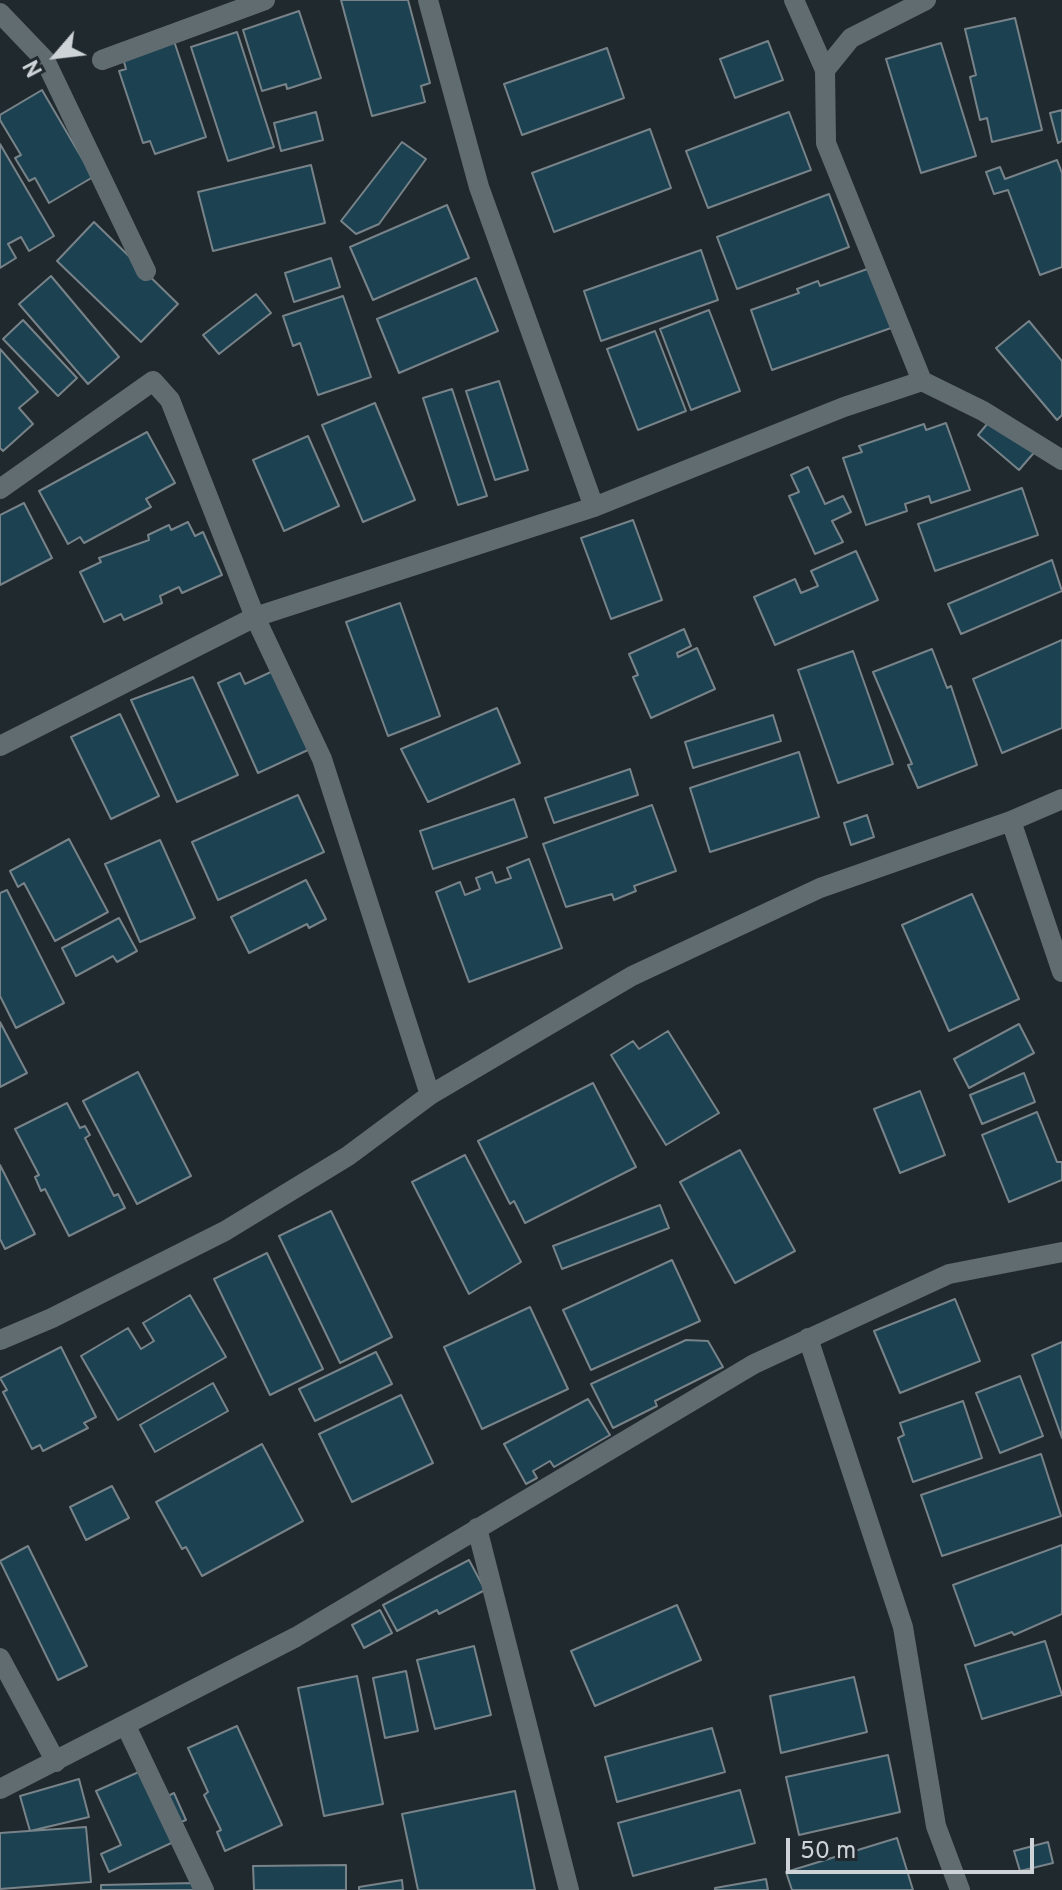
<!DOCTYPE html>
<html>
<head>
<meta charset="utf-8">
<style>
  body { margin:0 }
  #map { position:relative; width:1062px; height:1890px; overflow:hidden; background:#20292d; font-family:Overpass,sans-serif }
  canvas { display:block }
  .north { position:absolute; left:16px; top:16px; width:80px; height:80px; -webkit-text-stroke:6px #20292d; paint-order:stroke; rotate:242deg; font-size:22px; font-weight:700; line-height:32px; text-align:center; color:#cdd3d6 }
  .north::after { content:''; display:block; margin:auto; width:28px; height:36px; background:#cdd3d6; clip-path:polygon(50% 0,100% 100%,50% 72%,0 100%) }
  .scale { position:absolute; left:786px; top:1838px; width:248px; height:36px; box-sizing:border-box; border:4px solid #cdd3d6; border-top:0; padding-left:10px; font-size:24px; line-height:28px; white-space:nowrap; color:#cdd3d6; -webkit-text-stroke:6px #20292d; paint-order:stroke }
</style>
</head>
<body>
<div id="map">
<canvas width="1062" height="1890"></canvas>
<div class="north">N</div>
<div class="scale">50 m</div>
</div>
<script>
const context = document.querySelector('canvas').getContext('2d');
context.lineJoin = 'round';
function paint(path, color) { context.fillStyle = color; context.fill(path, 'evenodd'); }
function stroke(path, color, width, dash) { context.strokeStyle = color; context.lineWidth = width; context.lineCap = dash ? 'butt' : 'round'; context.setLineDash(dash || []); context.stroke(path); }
const building = new Path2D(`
  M341,0H408L430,83L421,86L425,102L372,116Z
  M299,11L321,78L287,89L286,84L262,91L243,30Z
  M1015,18L1042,130L992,142L987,118L980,120L970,77L976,75L965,29Z
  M237,32L274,147L228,161L191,47Z
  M173,38L206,137L155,154L150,141L143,143L119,71L126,69L122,55Z
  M768,41L783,80L735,98L720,59Z
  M941,43L976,156L921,173L886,59Z
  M607,48L624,98L522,135L504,84Z
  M42,90L93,177L49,203L35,178L29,181L15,158L21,155L0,120V115Z
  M1062,110V141L1058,143L1050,113Z
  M316,112L323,140L281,151L274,123Z
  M789,112L811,170L708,208L686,151Z
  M650,129L671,188L554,232L532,173Z
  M402,142L426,159L379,224L356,234L341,221Z
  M0,144L54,236L29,251L21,237L8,244L16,258L0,268Z
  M1057,160L1062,173V267L1040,275L1008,190L994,194L986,172L1000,167L1005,179Z
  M311,165L325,223L213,251L198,192Z
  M829,194L849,247L737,289L717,237Z
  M447,205L469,258L373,300L350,247Z
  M94,222L178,304L141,342L57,261Z
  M701,250L718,300L601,341L584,291Z
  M331,258L340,287L294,302L285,273Z
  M870,268L891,328L772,370L751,310L799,293L797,289L818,281L820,286Z
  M51,276L119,357L88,384L19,304Z
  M476,278L498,331L399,373L377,319Z
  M256,294L271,313L219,354L203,335Z
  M343,296L371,377L318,395L300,343L293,346L283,316Z
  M709,310L740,391L691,410L660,329Z
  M23,320L77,378L58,396L3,339Z
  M1029,321L1062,361V415L1057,420L996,348Z
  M655,331L686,411L638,430L607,349Z
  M0,349L38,392L19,408L33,424L3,451L0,448Z
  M499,381L528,470L495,480L466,391Z
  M452,389L487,496L458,505L423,398Z
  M375,403L415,500L363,522L322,425Z
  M997,412L1038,448L1019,470L978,435Z
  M946,423L970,490L931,503L929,496L905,504L907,511L866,525L843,458L862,452L859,446L924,424L926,430Z
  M147,432L175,483L146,499L151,507L84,543L80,537L68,544L39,491Z
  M308,436L339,506L284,531L253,460Z
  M808,467L825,504L843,496L851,512L832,521L843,542L815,554L789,496L799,492L791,475Z
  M1022,488L1038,535L935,571L918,524Z
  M24,503L52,558L0,585V515Z
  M633,520L662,600L611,619L581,538Z
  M188,522L195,536L203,532L222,575L182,593L179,587L160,596L162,603L124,620L121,614L104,622L80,572L101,562L99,558L149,540L148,535L169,525L171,530Z
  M856,551L878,600L775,645L754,597L795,579L801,593L818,586L811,571Z
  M1052,560L1062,591L961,634L948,604Z
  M400,603L440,716L388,736L346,622Z
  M684,629L691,646L677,653L678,657L697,648L715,689L651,718L633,677L638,675L629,654Z
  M1062,640V728L1002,753L973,679Z
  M932,649L947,688L951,686L977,765L918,788L908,765L912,764L873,672Z
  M853,651L893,764L838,783L798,670Z
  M273,671L308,750L258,773L218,683L240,673L245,684Z
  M193,677L238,775L177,802L131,700Z
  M497,708L520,763L428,802L401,749Z
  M120,714L159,796L111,819L71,737Z
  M773,715L781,741L693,768L685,742Z
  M799,752L819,817L710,852L690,788Z
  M630,769L638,795L554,823L545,798Z
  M298,795L324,852L218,900L192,842Z
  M514,799L527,837L433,869L420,831Z
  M652,805L676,871L634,886L636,891L614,900L612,894L566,907L543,844Z
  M867,815L874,837L851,845L844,823Z
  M69,839L108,912L55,941L24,883L18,887L10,871Z
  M160,840L195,918L140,942L105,864Z
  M529,859L562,948L469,982L436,892L460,882L465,895L480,889L476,878L492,872L496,883L511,878L507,868Z
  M306,880L326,919L309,928L307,924L249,953L231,917Z
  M7,890L64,1003L16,1028L0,996V893Z
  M972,894L1019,999L949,1031L902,925Z
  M119,918L137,951L117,962L113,956L76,976L62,948Z
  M0,1022L27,1073L0,1087Z
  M1019,1024L1034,1053L969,1088L954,1059Z
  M668,1031L719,1113L666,1145L611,1055L633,1041L639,1049Z
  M138,1072L191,1176L137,1204L83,1101Z
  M1024,1073L1035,1102L982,1124L970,1095Z
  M593,1083L636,1167L525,1223L514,1201L510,1204L478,1141Z
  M920,1091L945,1155L900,1173L874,1109Z
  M67,1103L80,1128L85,1126L90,1135L85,1138L114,1196L118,1194L125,1208L69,1236L45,1189L41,1191L35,1177L39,1175L15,1129Z
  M1037,1112L1057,1162H1062V1180L1009,1202L982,1135Z
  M740,1150L795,1251L735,1283L680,1182Z
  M465,1155L521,1262L469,1294L412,1182Z
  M0,1165L35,1234L5,1249L0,1239Z
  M660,1205L669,1228L562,1269L553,1246Z
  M331,1211L392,1337L340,1363L279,1236Z
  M267,1253L323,1369L270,1395L214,1279Z
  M672,1260L700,1321L591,1370L563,1310Z
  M190,1295L226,1357L118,1420L81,1356L128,1328L141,1349L154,1341L143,1323Z
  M955,1299L980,1361L900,1393L874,1331Z
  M530,1307L568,1389L482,1429L444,1347Z
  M686,1340L708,1341L723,1367L655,1401L657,1406L613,1428L591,1384Z
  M1062,1342V1438L1032,1355Z
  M61,1347L96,1417L84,1423L88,1428L43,1451L40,1445L32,1449L3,1392L7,1390L0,1378Z
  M376,1352L392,1384L315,1421L299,1389Z
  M1020,1376L1043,1436L1000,1453L976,1393Z
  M213,1383L228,1411L155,1452L140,1425Z
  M401,1395L433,1463L352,1502L319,1434Z
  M588,1399L610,1435L554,1467L550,1461L533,1471L537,1478L526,1484L504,1444Z
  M963,1401L982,1458L913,1482L898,1438L904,1435L900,1423Z
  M262,1444L303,1521L202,1576L186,1547L182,1549L156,1502Z
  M1041,1454L1061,1516L942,1556L921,1495Z
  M112,1486L129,1518L86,1540L70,1507Z
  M1062,1545V1614L1014,1635L1012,1632L975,1646L953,1585Z
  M28,1546L87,1666L58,1680L0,1561Z
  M469,1560L485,1590L439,1614L437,1610L397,1631L383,1605Z
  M677,1605L701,1660L595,1706L571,1651Z
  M380,1610L392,1633L364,1648L352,1625Z
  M1045,1641L1062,1695L982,1719L965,1665Z
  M474,1646L491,1715L435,1729L417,1660Z
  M406,1671L418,1731L385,1738L373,1678Z
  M357,1676L383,1804L324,1816L298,1688Z
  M854,1677L867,1732L781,1753L770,1696Z
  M237,1726L282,1825L225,1851L217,1832L221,1830L204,1795L208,1792L188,1748Z
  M712,1728L725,1772L617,1802L605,1757Z
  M888,1755L900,1812L799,1835L786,1777Z
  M150,1767L164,1798L174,1793L186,1820L176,1824L182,1838L109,1872L101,1854L121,1845L96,1791Z
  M79,1779L89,1817L30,1831L20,1796Z
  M740,1790L755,1843L633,1876L618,1823Z
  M515,1791L535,1890H418L402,1814Z
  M86,1827L91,1882L0,1889V1833Z
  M897,1838L913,1890H792L786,1872Z
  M1048,1842L1053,1863L1020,1871L1014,1851Z
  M346,1865V1890H254L253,1866Z
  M766,1879L768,1890H715V1888Z
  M402,1880L403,1890H359V1887Z
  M194,1883V1890H101V1885Z`);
paint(building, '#1c4252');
stroke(building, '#788389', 2);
stroke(new Path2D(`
  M428,0L479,187L594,507
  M794,0L825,70
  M0,13L45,60L146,271
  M102,60L265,0
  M922,381L826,143L825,70L851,38L926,0
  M0,489L153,381L170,400L255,617L322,759L430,1095
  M0,746L255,617L594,507L844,407L922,381L983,411L1062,460
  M1011,821L1062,972
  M808,1338L903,1627L936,1826L960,1890
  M0,1340L52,1318L225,1231L348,1156L430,1095L632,976L820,888L1011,821L1062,799
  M477,1528L569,1890
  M0,1658L56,1762
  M126,1726L204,1890
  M0,1789L296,1637L754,1364L949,1274L1062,1252`), '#616c71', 20);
</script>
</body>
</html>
